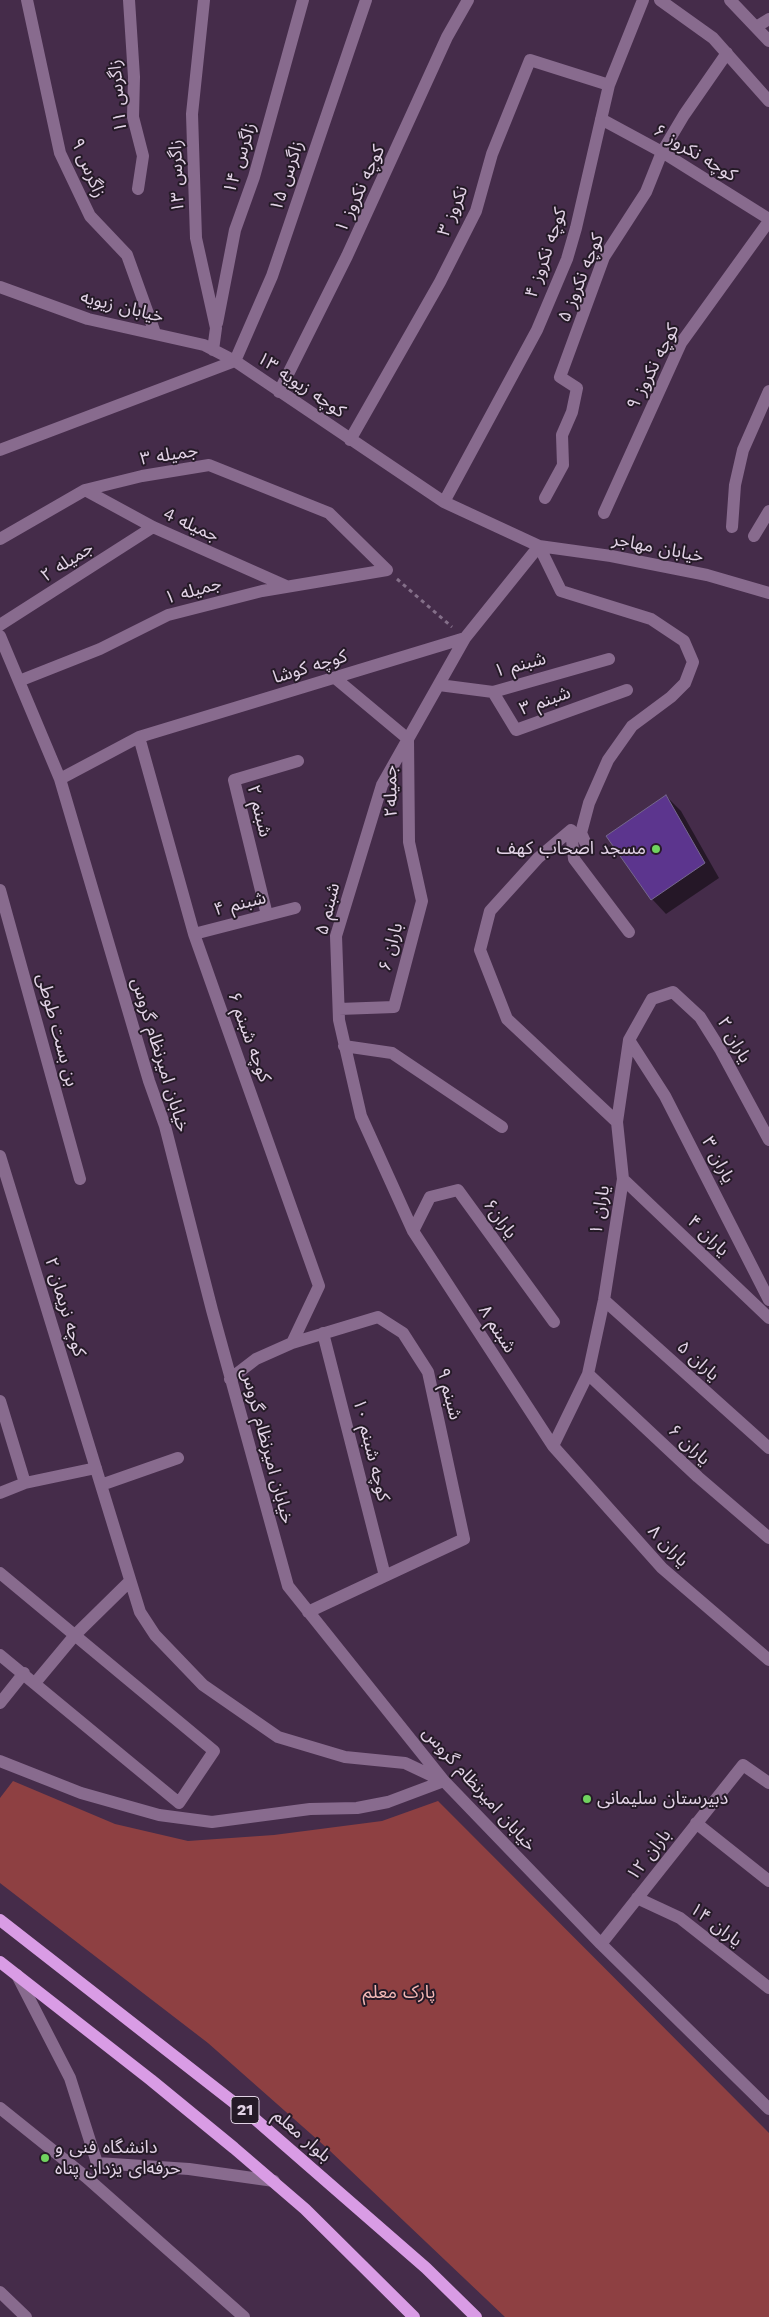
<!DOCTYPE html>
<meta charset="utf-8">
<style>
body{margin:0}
canvas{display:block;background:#452c4a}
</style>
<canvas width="769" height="2317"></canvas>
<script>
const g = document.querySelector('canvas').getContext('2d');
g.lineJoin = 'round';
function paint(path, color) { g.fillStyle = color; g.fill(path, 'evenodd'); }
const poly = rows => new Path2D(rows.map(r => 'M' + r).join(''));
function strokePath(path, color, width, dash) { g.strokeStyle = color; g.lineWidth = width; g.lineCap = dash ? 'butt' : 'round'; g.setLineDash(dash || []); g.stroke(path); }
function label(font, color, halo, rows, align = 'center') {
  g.font = font + ' "Work Sans","Noto Sans Arabic",sans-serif'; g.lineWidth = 4; g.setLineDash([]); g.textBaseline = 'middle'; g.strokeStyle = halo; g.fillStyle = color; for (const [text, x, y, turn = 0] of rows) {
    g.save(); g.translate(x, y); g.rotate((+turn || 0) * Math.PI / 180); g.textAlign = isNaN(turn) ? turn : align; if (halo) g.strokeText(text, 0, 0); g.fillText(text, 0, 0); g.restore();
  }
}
const green = poly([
 [13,1781,115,1824,188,1841,274,1835,382,1821,438,1801,769,2133,769,2317,505,2317,328,2149,208,2043,0,1883,0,1798]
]);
const shadow = poly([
 [666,796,681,811,719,878,666,914,652,899]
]);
const building = poly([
 [666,795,705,863,651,900,606,836,666,795]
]);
const path = poly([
 [397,579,452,627]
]);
const minor = poly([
 [27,0,60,153,90,216,127,255,155,333],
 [129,0,134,77,133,117,143,156,138,189],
 [204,0,192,114,196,238,216,328,213,350],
 [660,0,713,38,769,101],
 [730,0,769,41],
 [756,27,769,19],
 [601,119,662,152,769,219],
 [0,287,88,319,204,345,235,361,272,276,366,0],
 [217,323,235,230,254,177,303,0],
 [279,392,347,256,447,37,468,0],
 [350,440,440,282,476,211,492,154,530,60,609,85],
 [0,450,235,361,444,502,539,546,611,556,707,575,769,593],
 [85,490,153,527,286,586],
 [545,498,563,465,562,435,572,412,577,388,560,377,604,257,646,192,662,152,684,115,727,53],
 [444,502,537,330,567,259,576,228,609,85,643,0],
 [604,513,681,343,769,221],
 [732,527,735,485,743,450,769,391],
 [754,536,769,511],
 [0,539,85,490,142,476,209,465,329,513,387,570],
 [539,546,561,591,651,619,684,641,693,662,685,683,671,697,632,726,608,760,589,803,581,833,585,842],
 [0,625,153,527],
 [0,636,60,779,149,1081,165,1126,212,1310,288,1586,444,1781,601,1944,769,2109],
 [465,638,382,785,336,936,339,1020,361,1116,413,1231,553,1446,662,1568,769,1660],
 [335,678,408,739,409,842,422,901,394,1007,339,1009],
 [19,681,100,649,168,615,262,591,387,570],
 [439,685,493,692,609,659],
 [493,692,516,730,627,690],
 [139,737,194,934,319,1286,292,1343],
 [60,779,139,737,465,638,539,546],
 [0,890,80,1179],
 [267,915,234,780,298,761],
 [194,934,295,908],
 [629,1040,665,1096,769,1300],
 [344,1046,392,1053,502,1127],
 [617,1122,507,1019,480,950,490,911,538,858,571,830,574,859,629,932],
 [0,1156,140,1612,155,1635,203,1685,278,1737,345,1757,405,1763,441,1780],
 [623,1179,769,1318],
 [413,1231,430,1197,458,1190,554,1322],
 [604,1300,769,1448],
 [323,1333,385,1576],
 [588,1374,698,1477,769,1538],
 [230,1379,256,1359,292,1343,378,1317,403,1333,428,1372,464,1539,308,1612],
 [0,1401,25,1483],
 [553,1446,588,1374,604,1300,623,1179,617,1122,629,1040,652,999,673,992,700,1017,720,1049,769,1140],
 [101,1485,178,1458],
 [0,1493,25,1483,96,1468],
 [0,1573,214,1751,179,1803,0,1655],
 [35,1683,75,1635,130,1581],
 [0,1703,24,1673],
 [0,1761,81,1793,159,1815,212,1822,310,1809,357,1808,388,1802,444,1781],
 [696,1823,769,1881],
 [637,1898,680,1918,769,1988],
 [601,1944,743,1765,769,1783],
 [17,1975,70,2078,97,2163,189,2169,274,2181],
 [0,2108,86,2177,244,2317],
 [0,2292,26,2317]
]);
const major = poly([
 [0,1920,255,2119,426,2268,476,2317],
 [0,1962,151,2080,234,2148,305,2209,414,2317]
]);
const markers = [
 [656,849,5,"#70d35f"],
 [587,1799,5,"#70d35f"],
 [45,2158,5,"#70d35f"]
];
const shields = [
 [245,2110,28]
];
const shieldNames = [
 ["21",245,2110]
];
const streetNames = [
 ["زاگرس ۱۱",118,96,-95],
 ["کوچه نکروز ۶",695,153,31],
 ["زاگرس ۱۴",240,158,-73],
 ["زاگرس ۹",88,168,67],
 ["زاگرس ۱۳",177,176,-92],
 ["زاگرس ۱۵",287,176,-72],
 ["کوچه نکروز ۱",360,189,-65],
 ["نکروز ۳",453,211,-68],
 ["کوچه نکروز ۴",546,253,-71],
 ["کوچه نکروز ۵",581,278,-68],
 ["خیابان زیویه",122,307,14],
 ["کوچه نکروز ۹",653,367,-63],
 ["کوچه زیویه ۱۳",301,385,34],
 ["جمیله ۳",169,455,-9],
 ["جمیله 4",191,525,24],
 ["خیابان مهاجر",658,548,11],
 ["جمیله ۲",67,562,-33],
 ["جمیله ۱",193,591,-16],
 ["شبنم ۱",520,665,-15],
 ["کوچه کوشا",310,667,-17],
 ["شبنم ۳",545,701,-20],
 ["جمیله۲",391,791,-91],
 ["شبنم ۲",259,811,76],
 ["شبنم ۴",240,904,-14],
 ["شبنم ۵",328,909,-76],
 ["باران ۶",391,947,-75],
 ["بن بست طوطی",57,1030,75],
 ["کوچه شبنم ۶",249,1037,70],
 ["یاران ۲",734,1040,60],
 ["خیابان امیرنظام گروس",160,1055,73],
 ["یاران ۳",718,1160,62],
 ["یاران ۱",600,1210,-81],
 ["یاران۶",500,1219,54],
 ["یاران ۴",708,1236,44],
 ["کوچه نریمان ۲",65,1307,73],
 ["شبنم ۸",497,1329,57],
 ["یاران ۵",698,1361,42],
 ["شبنم ۹",449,1394,75],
 ["یاران ۶",689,1445,43],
 ["خیابان امیرنظام گروس",267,1446,75],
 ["کوچه شبنم ۱۰",371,1450,76],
 ["یاران ۸",668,1546,46],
 ["خیابان امیرنظام گروس",479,1789,48],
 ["باران ۱۲",649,1855,-52],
 ["یاران ۱۴",716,1925,37],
 ["بلوار معلم",302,2136,41]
];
const poiNames = [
 ["مسجد اصحاب کهف",646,849,"right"],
 ["دبیرستان سلیمانی",597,1799],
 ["دانشگاه فنی و",55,2148],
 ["حرفه‌ای یزدان پناه",55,2169]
];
const parkNames = [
 ["پارک معلم",399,1993]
];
paint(green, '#8e4042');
paint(shadow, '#0007');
paint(building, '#5c358e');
strokePath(building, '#75678d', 1);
strokePath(path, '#846f89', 3, [4, 4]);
strokePath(minor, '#886b8e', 12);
strokePath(major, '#d99ce5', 12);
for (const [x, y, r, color] of markers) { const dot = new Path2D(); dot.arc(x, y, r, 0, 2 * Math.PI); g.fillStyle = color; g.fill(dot); strokePath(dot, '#251a27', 2); }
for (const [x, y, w] of shields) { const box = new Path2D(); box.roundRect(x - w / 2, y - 13.5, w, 27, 4); g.fillStyle = '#251a27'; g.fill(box); strokePath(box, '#e2d3e6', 1); }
label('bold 16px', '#e2d3e6', null, shieldNames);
label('18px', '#e2d3e6', '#251a27', streetNames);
label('18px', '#e2d3e6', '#251a27', poiNames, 'left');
label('18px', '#f4b9b7', '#251a27', parkNames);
</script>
